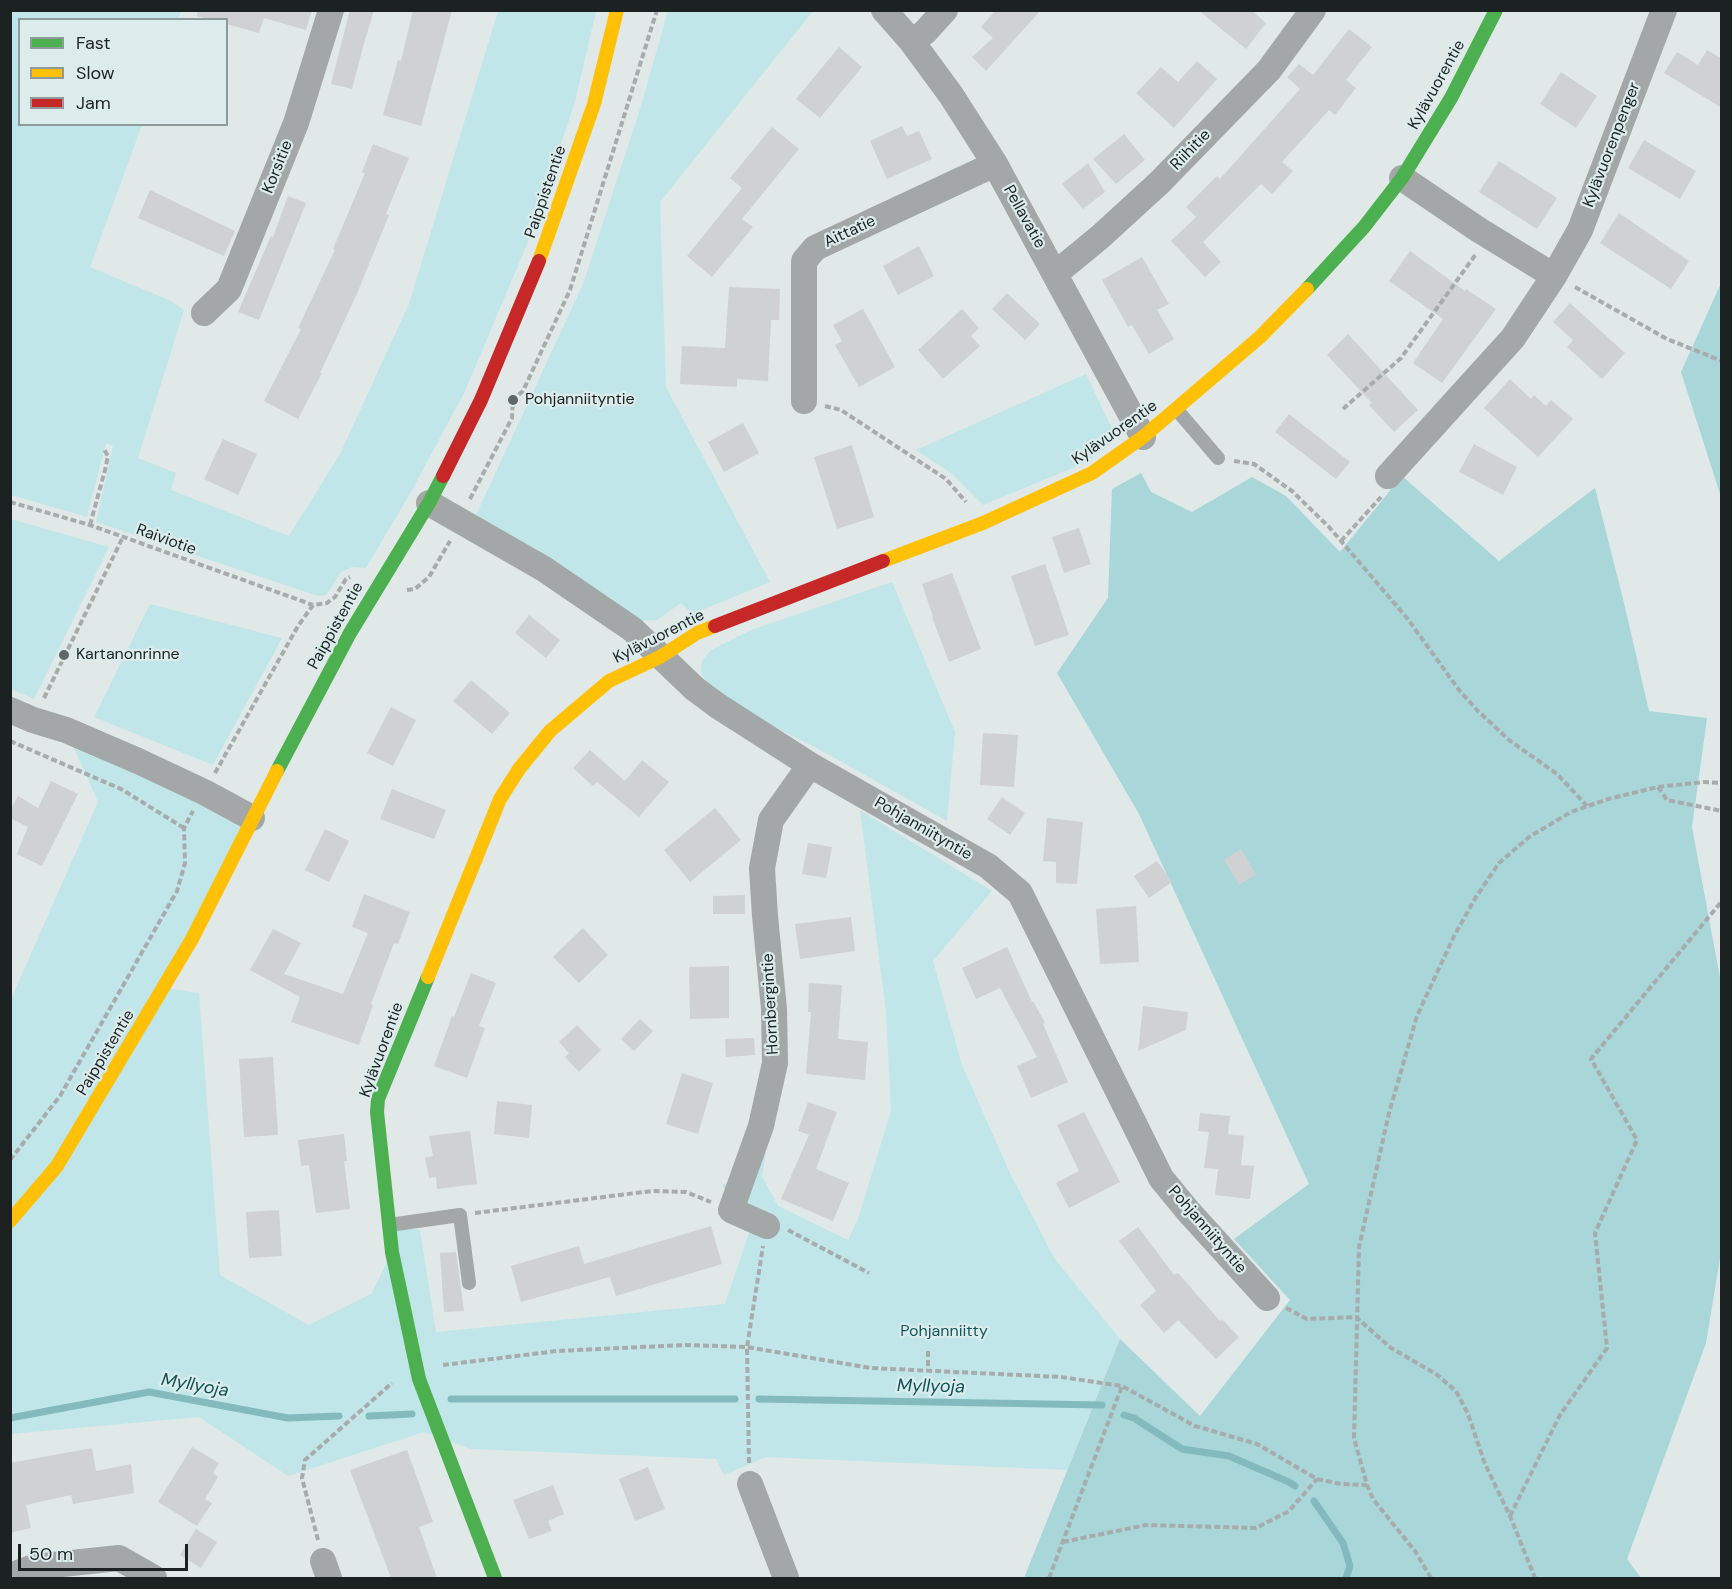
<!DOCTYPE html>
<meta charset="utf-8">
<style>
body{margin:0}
#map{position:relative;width:1732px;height:1589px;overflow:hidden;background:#e0e8e8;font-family:"DM Sans",sans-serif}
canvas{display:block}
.frame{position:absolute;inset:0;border:12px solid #1c2222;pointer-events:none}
.legend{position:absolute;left:18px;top:18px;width:210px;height:108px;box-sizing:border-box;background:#dcebec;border:2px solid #8f9b9b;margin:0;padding:8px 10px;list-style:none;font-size:18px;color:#1c2222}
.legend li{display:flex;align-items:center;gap:12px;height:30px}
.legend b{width:30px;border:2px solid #8f9b9b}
.scale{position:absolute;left:18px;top:1544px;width:170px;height:27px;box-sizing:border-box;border:3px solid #1c2222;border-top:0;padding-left:8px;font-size:18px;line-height:21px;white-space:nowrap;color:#1c2222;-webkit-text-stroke:4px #dcebec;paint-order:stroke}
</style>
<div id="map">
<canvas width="1732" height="1589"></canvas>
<div class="frame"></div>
<ul class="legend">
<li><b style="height:8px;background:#4caf50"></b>Fast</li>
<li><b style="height:8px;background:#ffc107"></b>Slow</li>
<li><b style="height:8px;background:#c62828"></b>Jam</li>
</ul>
<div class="scale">50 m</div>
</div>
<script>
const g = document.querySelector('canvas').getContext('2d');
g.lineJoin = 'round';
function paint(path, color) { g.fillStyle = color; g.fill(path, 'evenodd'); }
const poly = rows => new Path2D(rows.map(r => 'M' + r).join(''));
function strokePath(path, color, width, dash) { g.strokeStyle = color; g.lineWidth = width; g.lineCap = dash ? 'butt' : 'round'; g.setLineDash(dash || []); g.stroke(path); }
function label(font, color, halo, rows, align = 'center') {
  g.font = font + ' "DM Sans",sans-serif'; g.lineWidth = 4.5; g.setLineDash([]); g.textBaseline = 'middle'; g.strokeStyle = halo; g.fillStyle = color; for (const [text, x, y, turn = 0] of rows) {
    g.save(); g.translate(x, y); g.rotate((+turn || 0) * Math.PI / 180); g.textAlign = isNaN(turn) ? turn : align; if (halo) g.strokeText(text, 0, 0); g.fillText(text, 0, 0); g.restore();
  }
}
const green = poly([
 [10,11,181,11,178,19,20,20,20,124,142,125,90,267,171,301,184,310,138,458,176,473,171,490,289,536,340,454,409,304,498,11,596,11,575,102,528,242,465,391,411,492,366,568,352,567,341,572,326,595,318,596,96,522,113,446,106,443,87,517,11,495],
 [668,11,813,11,660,202,666,387,770,582,692,614,681,603,657,620,635,621,613,600,476,515,583,284,641,106],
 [1086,374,1117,439,1087,462,983,505,951,473,916,450],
 [11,519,109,547,34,699,11,689],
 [892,582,955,732,947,821,813,746,722,701,701,674,702,661,711,650,751,630],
 [150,604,282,638,213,765,94,717],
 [66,730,252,818,164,988,199,993,220,1275,309,1325,371,1294,392,1252,389,1225,420,1230,436,1332,725,1304,751,1227,722,1185,732,1180,739,1161,766,1152,762,1176,778,1206,848,1240,858,1219,891,1111,886,1012,860,810,992,891,933,961,962,1065,1009,1171,1054,1258,1120,1339,1067,1470,766,1457,724,1475,716,1459,471,1449,424,1432,288,1476,199,1417,11,1434,11,999,98,802]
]);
const forest = poly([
 [1721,283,1722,283,1721,497,1681,372],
 [1141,473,1151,492,1192,512,1252,477,1286,496,1340,552,1402,476,1499,561,1595,488,1624,603,1649,711,1707,718,1692,827,1721,983,1721,1252,1706,1343,1627,1559,1641,1578,1024,1578,1120,1339,1200,1416,1290,1300,1234,1239,1309,1184,1139,814,1057,673,1108,598,1112,489]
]);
const stream = poly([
 [451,1399,735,1399],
 [759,1399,1102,1405],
 [1124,1415,1134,1418,1182,1449,1229,1456,1289,1482,1295,1486],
 [369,1416,412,1414],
 [10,1418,149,1392,288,1418,339,1416],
 [1314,1501,1343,1543,1350,1566,1346,1578]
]);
const building = poly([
 [198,10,312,10,306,30,264,18,259,33,226,24,226,20,210,20,197,16],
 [350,10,374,10,363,47,352,89,331,84],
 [413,10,452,10,421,126,383,115,398,60,401,61],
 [996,10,1041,10,986,71,972,57,993,38,981,27],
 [1198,10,1251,10,1266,23,1246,49],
 [1349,29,1372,47,1346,80,1356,88,1335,115,1329,110,1282,162,1293,171,1272,194,1261,184,1203,242,1221,262,1205,277,1171,241,1196,217,1186,207,1217,176,1220,179,1300,89,1287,77,1299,64,1313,75],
 [839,47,862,67,820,118,796,99],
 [1707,50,1722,59,1722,108,1664,73,1677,52,1698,65],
 [1197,61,1217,79,1174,128,1136,93,1161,67,1178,82],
 [1561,72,1597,96,1576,128,1540,104],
 [902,126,907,136,919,131,932,159,887,179,870,141],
 [772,127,799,149,742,219,753,227,712,277,687,256,742,188,730,178],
 [1124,134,1145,160,1116,184,1093,159],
 [1644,140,1696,171,1680,199,1628,168],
 [373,144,409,158,386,214,389,215,356,296,320,373,322,373,298,419,264,401,301,329,298,328,335,250,333,249,365,173,362,172],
 [1499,161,1557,198,1537,229,1479,192],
 [1088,163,1105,192,1083,209,1062,184],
 [150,190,235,231,224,256,138,218],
 [288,196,306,203,259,320,238,312,271,236,273,237],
 [1619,213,1689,261,1671,289,1600,243],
 [919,246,934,276,898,295,883,266],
 [1410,251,1465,291,1466,289,1496,309,1442,383,1413,363,1443,319,1389,281],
 [1142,257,1169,304,1157,310,1174,339,1149,354,1132,325,1128,327,1102,280],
 [729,287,780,289,779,320,771,320,768,381,737,379,737,387,680,384,682,346,725,348],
 [1007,293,1040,324,1025,340,992,309],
 [1570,303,1625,353,1602,379,1567,347,1573,340,1553,322],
 [863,309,895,367,859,387,835,345,842,341,833,325],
 [962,309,979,328,971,336,980,346,943,379,918,350],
 [1348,334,1418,410,1394,432,1369,405,1372,403,1327,355],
 [1510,379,1531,399,1534,395,1546,406,1551,400,1573,419,1538,457,1484,408],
 [1289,414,1350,462,1336,479,1275,432],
 [743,423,759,453,724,472,708,442],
 [223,439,257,454,238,495,204,479],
 [1474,444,1517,467,1503,495,1459,472],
 [852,445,874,517,837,529,814,457],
 [1079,528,1091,564,1064,573,1052,537],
 [1045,564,1069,635,1035,646,1011,576],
 [952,573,981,649,949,662,932,617,933,617,922,584],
 [529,615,560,640,546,658,515,633],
 [471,680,510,713,492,734,453,701],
 [391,707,416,720,393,766,367,753],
 [983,733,1018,735,1014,787,980,785],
 [590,750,625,781,642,760,669,782,639,817,597,782,593,786,573,768],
 [51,781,78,794,42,866,17,854,28,827,10,818,10,810,18,796,38,808],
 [392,789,446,810,434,839,380,819],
 [1002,797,1025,813,1010,835,987,819],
 [715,808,741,840,690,882,664,850],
 [1047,818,1083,822,1077,884,1056,883,1056,862,1043,861],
 [325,829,349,841,329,882,305,870],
 [808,843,832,847,826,878,802,874],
 [1241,849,1256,874,1239,885,1224,860],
 [1157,861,1172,882,1149,898,1134,876],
 [364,894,410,912,398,944,394,943,371,1004,373,1005,359,1045,291,1022,300,997,250,970,273,929,301,943,284,974,343,994,368,933,352,927],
 [745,895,745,914,713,914,713,896],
 [1136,906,1139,962,1100,964,1096,909],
 [851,917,855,951,800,959,795,924],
 [583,928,608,955,579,983,553,957],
 [1007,947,1032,1002,1033,1001,1045,1023,1043,1024,1068,1082,1031,1098,1017,1066,1037,1057,1000,988,976,999,962,968],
 [729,966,729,1018,690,1019,689,967],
 [471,973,496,983,479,1026,485,1028,467,1078,434,1066,452,1016,454,1017],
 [809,983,842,985,838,1039,868,1042,865,1080,806,1074,811,1012,808,1012],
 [1143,1006,1188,1012,1186,1030,1138,1051],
 [640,1019,653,1031,634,1051,621,1039],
 [577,1025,601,1050,579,1072,565,1057,569,1053,559,1042],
 [754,1038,755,1055,726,1057,725,1039],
 [273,1057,278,1135,244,1137,239,1059],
 [682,1073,713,1083,698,1134,666,1124],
 [497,1101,532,1105,529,1138,494,1134],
 [808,1102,837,1112,816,1169,849,1183,833,1221,781,1199,809,1135,798,1131],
 [1084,1112,1120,1182,1069,1208,1056,1183,1079,1171,1057,1125],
 [1200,1113,1230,1116,1228,1134,1244,1136,1241,1165,1254,1166,1250,1199,1215,1195,1218,1169,1204,1168,1209,1132,1198,1131],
 [470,1131,477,1184,437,1189,436,1177,429,1178,425,1158,433,1156,429,1136],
 [344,1134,347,1161,344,1161,350,1209,316,1213,309,1165,301,1166,298,1140],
 [279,1210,282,1256,249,1258,246,1212],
 [711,1226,722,1264,616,1296,610,1277,521,1302,511,1266,579,1246,584,1264],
 [1138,1227,1174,1275,1178,1273,1220,1321,1222,1319,1239,1337,1216,1359,1178,1320,1164,1333,1140,1305,1156,1291,1119,1241],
 [456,1252,464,1311,444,1312,440,1253],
 [192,1447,219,1463,213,1473,218,1477,205,1499,212,1503,197,1526,158,1502],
 [92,1448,96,1471,131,1464,134,1493,73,1504,71,1495,26,1505,31,1528,10,1533,10,1463],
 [407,1450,433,1522,419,1527,437,1578,391,1578,350,1470],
 [648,1467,665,1509,635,1521,619,1479],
 [553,1485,564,1514,548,1521,552,1531,529,1539,513,1500],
 [196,1529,217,1542,201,1568,180,1555]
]);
const path = poly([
 [1575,287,1667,339,1722,361],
 [825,406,841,410,946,479,966,502],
 [1343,409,1401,358,1476,254],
 [1234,461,1254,464,1292,491,1329,527,1407,618,1459,690,1477,710,1509,740,1557,774,1587,806],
 [470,499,512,418,513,400,523,391,570,290,657,10],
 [10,502,90,525,313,605],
 [90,525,105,470,108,456,104,449],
 [1341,541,1381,497],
 [407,590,415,589,429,577,450,541],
 [44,698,123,537],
 [10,741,121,789,184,828],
 [215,773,298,626,313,605,327,603,335,597,346,579,350,577],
 [1658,787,1667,800,1722,811],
 [10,1160,60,1096,177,891,185,863,184,828,193,811],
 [475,1213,652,1191,686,1192,711,1202],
 [788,1230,869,1273],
 [1286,1308,1307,1319,1356,1317,1391,1348,1436,1374,1456,1391,1468,1414,1485,1464,1510,1516,1535,1578],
 [928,1351,928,1371],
 [443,1365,557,1351,685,1345,747,1347,871,1368,1061,1377,1122,1386,1195,1426,1257,1444,1317,1479,1341,1484,1367,1485],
 [749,1463,747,1347,763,1246],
 [1510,1516,1560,1415,1607,1348,1595,1233,1637,1140,1591,1059,1722,901],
 [318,1540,302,1478,305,1460,392,1383],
 [1063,1542,1146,1525,1256,1528,1289,1511,1317,1479],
 [1049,1578,1122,1386],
 [1431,1578,1415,1551,1373,1499,1367,1485,1354,1438,1359,1247,1389,1113,1417,1016,1454,936,1476,897,1499,863,1529,837,1571,812,1608,799,1658,787,1704,782,1722,783]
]);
const lane = poly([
 [1177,410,1218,458],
 [389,1225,460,1215,469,1283]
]);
const street = poly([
 [884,10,912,42,951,95,995,164,1143,437],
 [912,42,925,32,945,10],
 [1402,178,1479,230,1554,276],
 [1055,274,1100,237,1159,183,1269,70,1313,10],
 [204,313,229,289,296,123,331,10],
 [804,401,804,261,815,248,995,164],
 [1388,476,1513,338,1554,276,1580,230,1664,10],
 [429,503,544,569,632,629,695,689,718,706,810,765,988,866,1020,893,1161,1178,1188,1211,1267,1298],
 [10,710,33,720,66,730,138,761,204,792,252,818],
 [767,1226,731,1210,761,1126,775,1063,774,1009,765,916,762,868,771,820,810,765],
 [750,1484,786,1578],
 [323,1561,329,1578],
 [10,1576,34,1567,119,1558,154,1578]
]);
const fast = poly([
 [1307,289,1364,227,1402,178,1451,98,1496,10],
 [277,771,350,633,429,503,443,476],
 [428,977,378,1099,377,1112,392,1252,419,1379,495,1578]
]);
const slow = poly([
 [539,261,594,104,617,10],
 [883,561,983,523,1092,473,1143,437,1260,337,1307,289],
 [428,977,500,799,519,769,550,731,609,681,660,657,697,633,715,626],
 [10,1221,57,1166,192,939,277,771]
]);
const jam = poly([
 [443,476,481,400,539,261],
 [715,626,883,561]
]);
const markers = [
 [513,400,6,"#616767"],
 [64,655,6,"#616767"]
];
const streetNames = [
 ["Kylävuorentie",1437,85,-61],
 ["Kylävuorenpenger",1612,145,-69],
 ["Riihitie",1191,150,-46],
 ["Korsitie",278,167,-68],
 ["Paippistentie",546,192,-71],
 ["Pellavatie",1024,217,61],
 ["Aittatie",850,232,-25],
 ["Kylävuorentie",1115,433,-35],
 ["Raiviotie",166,540,20],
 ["Paippistentie",336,626,-61],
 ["Kylävuorentie",659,637,-27],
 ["Pohjanniityntie",923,829,30],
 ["Hornbergintie",771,1004,-93],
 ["Kylävuorentie",382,1050,-70],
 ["Paippistentie",106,1053,-59],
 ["Pohjanniityntie",1207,1230,49]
];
const poiNames = [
 ["Pohjanniityntie",525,400],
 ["Kartanonrinne",76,655]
];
const parkNames = [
 ["Pohjanniitty",944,1332]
];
const waterNames = [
 ["Myllyoja",195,1386,10],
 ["Myllyoja",931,1387,1]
];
paint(green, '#c1e6e9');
paint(forest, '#a8d6d9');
strokePath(stream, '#83babe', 7);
paint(building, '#d0d1d3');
strokePath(path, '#a7abab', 4, [6, 3]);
strokePath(lane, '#a4a7a7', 14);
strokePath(street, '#a4a7a7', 26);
strokePath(fast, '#4caf50', 14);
strokePath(slow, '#ffc107', 14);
strokePath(jam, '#c62828', 14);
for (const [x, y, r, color] of markers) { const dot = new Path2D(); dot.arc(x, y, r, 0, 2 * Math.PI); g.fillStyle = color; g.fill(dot); strokePath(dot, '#dcebec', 2); }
label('16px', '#1c2222', '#dcebec', streetNames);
label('16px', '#1c2222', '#dcebec', poiNames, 'left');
label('16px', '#13565a', '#dcebec', parkNames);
label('italic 18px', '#0d5256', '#dcebec', waterNames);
</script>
